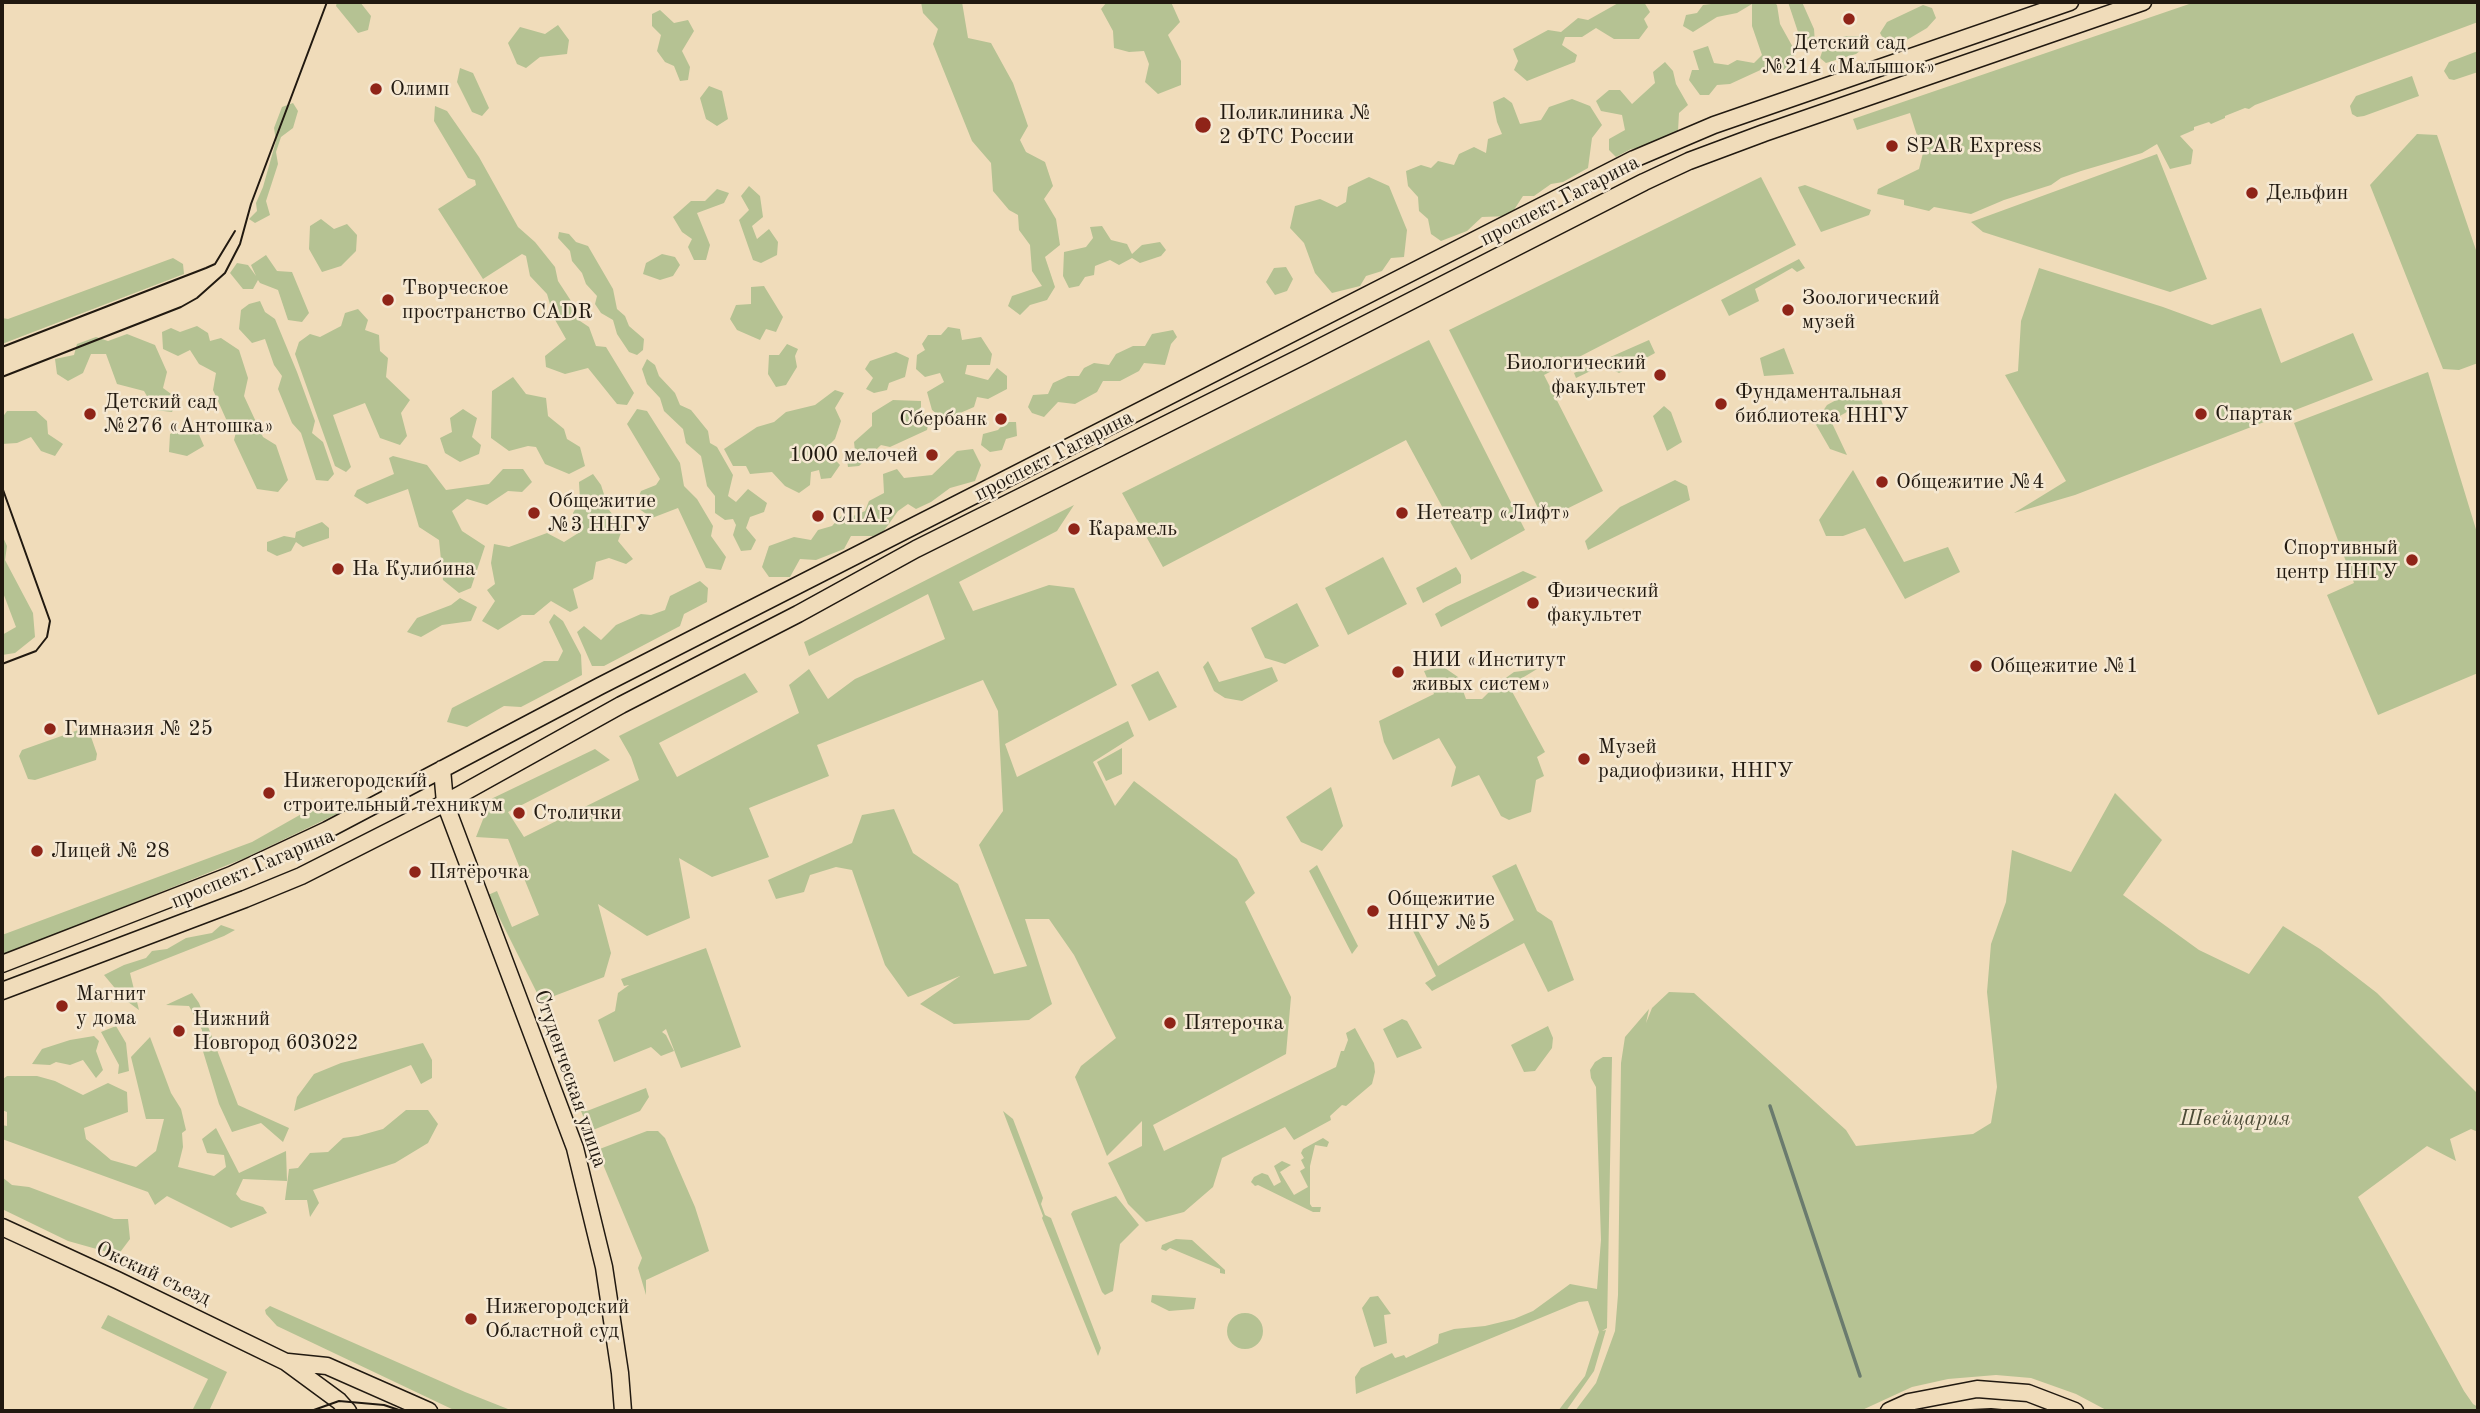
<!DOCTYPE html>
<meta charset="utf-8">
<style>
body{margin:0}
#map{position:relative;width:2480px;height:1413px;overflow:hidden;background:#f0dcba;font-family:"Old Standard TT",serif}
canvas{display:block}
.frame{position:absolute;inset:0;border:4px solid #211910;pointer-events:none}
</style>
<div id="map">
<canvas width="2480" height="1413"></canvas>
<div class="frame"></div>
</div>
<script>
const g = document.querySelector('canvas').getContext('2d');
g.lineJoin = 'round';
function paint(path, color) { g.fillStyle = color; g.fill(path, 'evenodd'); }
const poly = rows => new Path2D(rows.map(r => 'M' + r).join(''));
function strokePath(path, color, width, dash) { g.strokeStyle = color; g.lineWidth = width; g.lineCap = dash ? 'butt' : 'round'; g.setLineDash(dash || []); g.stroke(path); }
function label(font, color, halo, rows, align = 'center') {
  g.font = font + ' "Old Standard TT",serif'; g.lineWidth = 5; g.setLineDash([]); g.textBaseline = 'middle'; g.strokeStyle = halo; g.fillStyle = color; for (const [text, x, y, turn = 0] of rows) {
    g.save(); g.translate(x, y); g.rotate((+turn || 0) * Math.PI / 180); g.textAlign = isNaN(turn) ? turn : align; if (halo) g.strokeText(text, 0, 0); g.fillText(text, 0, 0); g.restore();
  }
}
const green = poly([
 [337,2,360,2,371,16,368,30,358,33,336,6],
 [921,2,962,2,968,38,991,43,1013,83,1028,126,1020,140,1026,152,1045,162,1053,186,1044,199,1056,219,1060,245,1045,257,1055,287,1047,300,1030,305,1020,315,1008,306,1012,296,1042,286,1032,271,1030,245,1019,230,1018,215,1009,210,993,191,991,163,972,141,933,44,938,29,923,13],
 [1107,2,1171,2,1180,22,1168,35,1181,61,1181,85,1158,94,1145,82,1149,64,1144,51,1129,52,1114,48,1113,31,1101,9],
 [1620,2,1644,2,1650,12,1644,19,1648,27,1639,39,1614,39,1596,28,1582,37,1565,37,1562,45,1577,55,1575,62,1527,81,1514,70,1518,61,1513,49,1548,30,1561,32,1578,18,1588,20],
 [1727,2,1774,2,1777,5,1780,24,1795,51,1791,66,1776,73,1767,67,1730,84,1717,85,1709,95,1700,95,1689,80,1692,70,1699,70,1693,51,1708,46,1714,63,1728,65,1737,60,1754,63,1762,55,1752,26,1752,4,1737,13,1717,17,1693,32,1683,26,1686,15,1697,13,1703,5],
 [1788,2,1802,2,1814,29,1815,43,1809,45,1798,32],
 [2195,2,2478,2,2478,22,2255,105,2249,109,2245,108,2225,116,2225,118,2211,124,2209,122,2194,127,2194,130,2180,136,2193,150,2191,164,2170,169,2157,144,2142,153,2081,171,2061,178,2051,185,2004,200,1971,214,1934,207,1929,211,1904,205,1904,200,1877,194,1878,189,1919,169,1923,153,1915,129,1910,113,1857,130,1853,119],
 [1923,5,1932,8,1936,18,1927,28,1900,44,1885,42,1880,33,1887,22],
 [660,10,674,23,688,20,694,31,682,51,690,67,688,80,680,81,674,66,665,62,657,51,661,35,652,26,652,14],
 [558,25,569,40,567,54,540,57,526,68,517,64,508,43,520,27,545,34],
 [1845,36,1865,36,1869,44,1856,54,1826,63,1820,58,1824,46],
 [2478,51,2478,72,2454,80,2449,79,2444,71,2449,62],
 [1665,62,1673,71,1676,84,1688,105,1679,113,1678,131,1646,147,1631,149,1616,157,1609,150,1609,139,1625,130,1622,115,1601,111,1596,101,1609,90,1620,90,1632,104,1655,83,1653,72],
 [460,68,473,73,489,108,482,116,472,112,457,82],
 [2412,76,2419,96,2364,116,2357,117,2352,114,2350,106,2356,96],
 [709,86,722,91,728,119,717,126,706,119,700,98],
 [1504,97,1512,103,1520,124,1541,120,1549,107,1572,99,1590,106,1602,125,1592,138,1588,168,1563,182,1551,184,1534,196,1523,196,1510,216,1482,217,1467,231,1441,241,1431,234,1428,219,1419,211,1418,197,1408,186,1406,171,1421,165,1431,168,1438,161,1454,165,1459,154,1474,147,1486,153,1488,139,1502,134,1497,122,1493,102],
 [293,103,298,111,293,128,281,137,276,152,278,164,266,201,270,215,255,223,249,219,257,211,256,203,263,187,276,141,274,128,282,107],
 [435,106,447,111,479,157,518,227,535,242,555,267,558,281,573,304,577,319,589,327,596,346,606,347,634,393,627,405,617,404,588,368,565,374,546,367,545,356,566,339,554,318,547,294,530,276,526,256,522,254,483,279,438,209,476,185,475,180,468,178,434,121],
 [2417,134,2437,135,2478,256,2478,363,2459,370,2443,369,2370,185],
 [2157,154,2207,279,2170,292,1983,232,1971,222],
 [1369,177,1389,186,1407,230,1404,257,1391,258,1382,271,1366,276,1360,286,1332,293,1315,273,1304,243,1290,228,1295,206,1320,199,1337,207,1346,202,1348,187],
 [1761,177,1796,245,1544,375,1603,491,1544,520,1449,330],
 [1805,185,1871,210,1869,215,1821,232,1800,192,1798,187],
 [749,186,760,196,763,217,752,226,757,239,769,229,778,242,777,255,761,263,753,260,739,220,749,210,741,196],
 [717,189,729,193,724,203,697,213,710,245,706,260,694,260,688,247,692,239,682,232,673,217,691,201,705,201],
 [321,219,334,229,347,224,357,235,356,251,341,266,322,272,309,249,310,226],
 [1102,226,1111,240,1127,244,1132,254,1142,245,1160,242,1166,250,1161,256,1140,263,1132,258,1119,265,1110,260,1095,266,1094,275,1085,277,1079,286,1069,288,1063,276,1064,252,1086,247,1093,238,1090,227],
 [559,232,569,234,576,242,588,246,613,289,617,309,625,316,629,326,644,339,643,350,637,355,629,352,617,334,613,320,601,313,595,304,597,296,586,284,582,273,572,261,570,251,558,238],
 [662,254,675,257,680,265,673,276,660,280,643,274,646,263],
 [266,255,277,271,292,272,309,313,302,322,288,320,278,290,260,283,258,280,253,289,243,289,230,273,237,263,248,265,256,276,251,265],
 [173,258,183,264,184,274,2,344,2,318,8,319],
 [1799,259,1805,268,1797,272,1792,268,1755,289,1759,301,1729,316,1721,300],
 [1286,267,1293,279,1287,291,1275,295,1266,282,1274,268],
 [2039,268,2163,307,2212,325,2261,308,2281,363,2353,333,2373,380,2075,495,2014,513,2066,481,2005,375,2018,371,2021,321],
 [764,286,783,317,776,332,766,329,760,340,737,330,730,319,736,305,751,304,751,287],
 [260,301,265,312,275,319,297,372,315,421,312,433,323,442,334,474,328,481,316,480,301,433,292,423,278,389,282,376,274,365,265,339,252,343,239,329,241,310,249,304],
 [358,309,368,320,365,330,379,335,380,351,388,358,386,377,410,400,401,413,407,436,400,445,380,438,365,403,333,415,351,467,346,472,335,466,295,354,299,342,310,334,320,337,341,326,345,313],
 [197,326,208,333,210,341,221,338,239,350,248,378,244,396,263,437,276,445,288,480,278,492,257,489,234,440,237,428,226,419,213,390,216,373,199,364,190,350,178,356,163,349,162,332,171,328,180,332],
 [948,327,960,329,962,340,981,337,992,354,990,365,967,365,965,374,988,380,997,368,1007,376,1007,389,988,399,977,397,974,407,944,420,932,410,927,392,944,382,940,373,925,377,916,369,917,355,925,350,922,344,928,335,941,335],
 [1173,330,1177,337,1171,344,1165,365,1144,363,1139,371,1120,381,1103,381,1097,392,1075,404,1058,402,1044,417,1032,413,1028,407,1033,395,1048,394,1053,383,1068,376,1079,376,1084,368,1094,363,1109,365,1116,354,1133,346,1145,346,1152,334],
 [127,334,155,345,167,372,163,388,178,399,172,412,155,410,144,391,117,384,106,354,91,354,83,373,68,381,57,374,55,359,74,355,77,344,96,337,108,341],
 [1429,340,1525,530,1471,560,1406,440,1163,567,1122,493],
 [1649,340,1655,353,1619,373,1603,365,1576,378,1574,373],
 [787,344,798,349,795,356,797,367,786,385,776,387,768,374,769,355,779,355],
 [1784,348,1794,374,1764,376,1760,358],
 [896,352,909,358,905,377,889,383,887,390,874,393,866,389,873,378,865,369,870,361],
 [647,359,655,365,659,376,675,393,680,405,691,410,708,431,710,443,717,447,733,475,728,496,736,502,748,489,767,503,764,512,750,517,746,528,756,540,751,550,741,551,733,535,736,525,733,519,725,520,715,513,715,496,707,486,701,456,686,443,683,429,664,411,660,398,647,384,642,369],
 [2428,372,2478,536,2478,673,2378,715,2327,595,2354,583,2294,423],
 [513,377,526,394,546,398,548,416,564,429,567,439,580,447,585,466,569,474,545,464,536,447,528,446,509,451,491,438,492,391],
 [1876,388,1884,407,1859,405,1831,421,1847,455,1830,449,1815,423,1827,405,1851,392],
 [835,390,844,393,835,408,841,421,835,439,825,449,840,465,831,478,821,479,819,470,811,472,810,485,799,493,785,486,772,472,750,474,746,466,733,466,724,449,757,427,774,422,786,412,815,405],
 [893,400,921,401,921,411,929,420,927,430,890,447,881,445,859,466,848,467,847,460,855,451,854,442,872,426,872,413],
 [1664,406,1671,412,1682,442,1667,451,1653,416],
 [463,409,477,418,472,437,481,445,479,454,460,462,445,453,440,438,452,432,450,418],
 [637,409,647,411,680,463,684,486,697,499,713,526,711,536,726,557,721,570,706,568,678,508,652,518,635,506,641,491,656,485,660,479,627,424],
 [7,411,36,411,47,421,48,434,63,444,55,456,41,451,31,437,17,443,2,444,2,418],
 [1005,422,1016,422,1017,436,1006,439,1002,450,990,452,981,445,983,434,998,430],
 [187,426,197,430,204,446,187,456,169,452,170,434],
 [973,449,981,465,975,481,950,488,931,502,916,509,908,504,898,511,883,532,873,536,851,536,844,549,816,560,800,559,790,577,769,577,762,567,769,546,794,537,811,540,818,530,832,526,843,514,853,516,865,511,869,501,884,493,883,474,897,469,904,478,932,475,957,451],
 [393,456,427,465,446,490,489,484,503,469,523,469,532,482,522,492,508,491,487,505,467,499,452,511,462,531,485,546,471,588,459,593,443,580,439,540,419,527,408,489,367,504,354,496,357,490,394,474,389,458],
 [1853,470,1904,562,1948,547,1960,572,1905,599,1865,528,1843,536,1826,536,1819,520],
 [593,474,601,485,609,510,623,527,618,541,633,559,626,564,609,558,596,562,593,579,573,589,578,608,570,612,551,601,534,615,522,615,498,630,482,621,495,601,487,590,495,584,491,563,494,544,509,547,547,533,564,542,580,532,573,513,580,501,579,482],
 [1675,480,1687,486,1690,500,1588,550,1585,541,1620,507],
 [1074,505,1057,531,959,582,973,611,1049,585,1074,588,1117,685,1005,744,1017,777,1128,721,1134,736,1093,762,1115,806,1134,781,1237,859,1255,893,1245,902,1291,997,1286,1054,1153,1125,1164,1151,1336,1067,1341,1051,1344,1051,1348,1040,1346,1033,1355,1028,1374,1063,1375,1072,1372,1084,1346,1106,1342,1105,1330,1116,1331,1120,1294,1140,1285,1127,1222,1158,1213,1187,1184,1212,1146,1222,1128,1204,1108,1163,1142,1146,1142,1121,1107,1156,1075,1077,1081,1066,1116,1038,1074,955,1049,919,1025,919,1052,1004,1029,1020,954,1024,920,1004,960,976,908,997,885,965,852,870,836,867,810,875,804,892,776,899,768,880,852,843,862,815,894,809,913,853,958,884,994,974,1027,966,979,845,1003,811,998,711,983,680,817,745,829,776,749,808,769,857,712,877,679,858,690,918,647,936,598,904,611,953,604,977,541,1001,488,895,497,891,512,927,539,915,508,839,476,837,491,799,595,749,610,760,508,812,524,837,639,780,631,757,619,736,745,673,758,692,659,743,677,777,799,713,789,685,809,669,828,699,855,679,945,639,928,594,809,656,804,642],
 [322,522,329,528,329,538,303,547,296,542,291,551,277,556,267,551,267,542,284,536,295,538,296,532],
 [2,535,7,546,5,560,33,613,35,637,15,653,2,655,2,635,16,627,2,590],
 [1383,557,1407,604,1348,635,1325,588],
 [1456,567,1461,575,1461,583,1423,603,1416,588],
 [1523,571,1537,577,1441,627,1435,614,1446,607],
 [700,581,708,588,707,602,684,614,680,626,604,666,592,666,577,632,584,626,601,640,616,625,641,614,651,615,665,610,670,596],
 [460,598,477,607,471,621,442,625,421,637,407,632,417,618,451,605],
 [1297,603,1319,646,1285,664,1265,658,1251,628],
 [554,614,563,621,581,655,582,675,521,707,504,706,467,727,447,722,452,708,544,661,558,661,563,651,549,622],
 [1208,661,1219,682,1272,667,1278,681,1242,701,1225,698,1214,691,1203,667],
 [1442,666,1458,677,1466,699,1482,699,1496,685,1514,672,1537,669,1509,686,1545,752,1537,757,1544,776,1536,780,1531,812,1509,820,1501,816,1479,775,1451,787,1456,767,1439,738,1393,760,1384,742,1379,721,1434,694,1424,671],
 [1158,671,1177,707,1149,721,1131,685],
 [84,728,89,731,97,754,96,760,35,780,28,779,19,756,22,750],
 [1122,748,1122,774,1106,781,1097,762],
 [1331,787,1343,826,1322,851,1301,842,1286,817],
 [2115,793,2162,840,2123,895,2199,950,2249,974,2283,926,2320,949,2377,993,2478,1094,2478,1132,2471,1129,2450,1139,2456,1161,2427,1146,2358,1197,2464,1391,2473,1404,2478,1407,2478,1411,2108,1411,2076,1394,2031,1378,1996,1375,1948,1379,1912,1387,1860,1411,1575,1411,1596,1383,1615,1331,1618,1295,1621,1063,1625,1037,1649,1009,1646,1023,1652,1008,1669,992,1694,993,1846,1130,1856,1146,1973,1134,1991,1123,1997,1087,1987,992,1991,944,2006,902,2012,850,2071,872],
 [328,799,339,813,245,858,2,956,2,935,252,842],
 [1516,864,1537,911,1552,921,1574,980,1548,992,1524,943,1432,991,1425,983,1436,976,1413,931,1416,927,1438,966,1514,920,1492,876],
 [1317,865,1358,946,1352,954,1309,871],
 [221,925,235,930,224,936,130,973,139,1010,124,999,104,975,124,965,146,958,152,951,167,949,186,938,212,933],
 [706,948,741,1047,681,1068,666,1029,662,1032,666,1035,674,1051,661,1056,651,1047,614,1062,598,1020,615,1011,618,993,629,985,624,986,621,979],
 [192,993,199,1003,238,1105,289,1128,283,1142,261,1123,232,1132,219,1104,202,1048,202,1030,189,1006,166,1005],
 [1402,1019,1407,1021,1422,1048,1397,1058,1383,1029],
 [116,1026,126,1043,129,1071,118,1074,119,1065,101,1032],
 [1548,1026,1553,1038,1552,1048,1535,1071,1524,1072,1511,1045],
 [94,1036,99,1041,96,1051,103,1070,96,1078,83,1060,70,1065,56,1062,50,1065,32,1064,42,1049,70,1040],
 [150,1037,171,1093,181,1109,186,1130,182,1133,183,1147,178,1167,214,1176,226,1167,224,1155,207,1153,202,1139,216,1128,239,1173,286,1151,287,1181,243,1179,236,1194,241,1200,263,1207,267,1213,231,1228,167,1196,155,1205,148,1192,2,1139,2,1125,7,1126,7,1112,2,1110,2,1080,7,1076,37,1076,55,1081,83,1095,108,1083,127,1092,128,1112,84,1128,86,1139,111,1160,136,1167,156,1151,164,1119,146,1119,131,1057],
 [423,1043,432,1060,432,1078,421,1084,411,1065,294,1111,297,1097,314,1074,341,1063],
 [1603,1057,1612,1057,1607,1328,1602,1331,1606,1330,1594,1371,1566,1411,1558,1411,1585,1376,1599,1332,1588,1301,1579,1302,1356,1394,1355,1377,1361,1368,1392,1353,1395,1358,1404,1355,1406,1358,1438,1343,1439,1334,1454,1329,1485,1326,1514,1319,1533,1311,1570,1284,1597,1289,1601,1240,1596,1087,1591,1078,1590,1070,1595,1062],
 [646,1088,649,1097,640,1111,593,1130,588,1128,581,1111,587,1111],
 [406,1110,428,1110,438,1124,428,1143,395,1163,313,1190,319,1203,310,1217,307,1200,285,1200,289,1169,298,1168,310,1153,328,1152,343,1138,358,1136,383,1129],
 [1003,1111,1013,1119,1043,1198,1041,1204,1045,1215,1051,1218,1101,1348,1098,1356,1042,1218,1043,1216],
 [647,1131,658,1131,665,1138,695,1207,709,1251,646,1280,646,1295,638,1268,642,1258,597,1150],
 [1323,1138,1329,1142,1327,1147,1315,1145,1310,1166,1310,1204,1312,1207,1321,1207,1320,1212,1313,1212,1258,1185,1255,1186,1251,1182,1254,1177,1262,1173,1268,1175,1274,1186,1281,1182,1274,1166,1282,1161,1291,1165,1280,1172,1294,1195,1308,1187,1300,1171,1305,1168,1301,1160,1304,1158,1301,1153,1303,1149],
 [2,1177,12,1185,29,1187,114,1219,128,1219,130,1239,118,1255,68,1241,2,1209],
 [1116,1196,1139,1225,1120,1244,1113,1291,1105,1295,1102,1292,1071,1214,1073,1211],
 [1176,1239,1192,1240,1225,1270,1225,1274,1220,1273,1220,1269,1170,1248,1166,1251,1161,1249,1162,1245],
 [1152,1295,1196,1298,1194,1309,1169,1311,1151,1302],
 [1378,1296,1391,1314,1384,1315,1387,1343,1374,1347,1362,1308,1370,1297],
 [270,1306,465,1392,513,1411,456,1411,277,1326,266,1314,265,1310],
 '1227 1331a18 18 0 1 1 36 0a18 18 0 1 1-36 0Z',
 [108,1315,227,1372,209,1411,192,1411,208,1379,101,1328]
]);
const stream = poly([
 [1770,1106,1860,1376]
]);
const major = poly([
 [442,769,445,803,575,1148,604,1267,620,1373,623,1411],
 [2,964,231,875,327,830,600,686,1634,159,1714,125,2070,2],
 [2,991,245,899,301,876,445,803,621,705,798,614,916,549,1303,356,1644,182,1689,161,1764,133,2143,2],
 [2,1227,117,1280,286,1362,339,1401,348,1411],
 [288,1362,327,1366,429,1411],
 [1889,1411,1909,1402,1977,1389,2028,1393,2075,1411]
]);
const tram = poly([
 [2,347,206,268,215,264,235,231],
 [2,377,181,307,197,298,225,273,240,244,251,204,327,2],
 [2,487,50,621,47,637,36,651,2,664],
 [311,1411,339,1401,384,1405,402,1411],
 [1951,1411,1991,1409,2013,1411]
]);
const markers = [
 [1849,19,7,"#8f2418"],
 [376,89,7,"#8f2418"],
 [1203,125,9,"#8f2418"],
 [1892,146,7,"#8f2418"],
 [2252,193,7,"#8f2418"],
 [388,300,7,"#8f2418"],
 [1788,310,7,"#8f2418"],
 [1660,375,7,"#8f2418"],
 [1721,404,7,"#8f2418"],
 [90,414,7,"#8f2418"],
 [2201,414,7,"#8f2418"],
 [1001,419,7,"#8f2418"],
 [932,455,7,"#8f2418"],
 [1882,482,7,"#8f2418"],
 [534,513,7,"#8f2418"],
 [1402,513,7,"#8f2418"],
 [818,516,7,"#8f2418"],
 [1074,529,7,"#8f2418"],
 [2412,560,7,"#8f2418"],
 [338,569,7,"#8f2418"],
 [1533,603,7,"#8f2418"],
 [1976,666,7,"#8f2418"],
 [1398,672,7,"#8f2418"],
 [50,729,7,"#8f2418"],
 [1584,759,7,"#8f2418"],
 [269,793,7,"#8f2418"],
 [519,813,7,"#8f2418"],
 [37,851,7,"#8f2418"],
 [415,872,7,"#8f2418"],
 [1373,911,7,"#8f2418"],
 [62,1006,7,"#8f2418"],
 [1170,1023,7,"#8f2418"],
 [179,1031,7,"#8f2418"],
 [471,1319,7,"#8f2418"]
];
const poiNames = [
 ["Детский сад",1849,43,"center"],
 ["№214 «Малышок»",1849,67,"center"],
 ["Олимп",390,89],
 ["Поликлиника №",1219,113],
 ["2 ФТС России",1219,137],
 ["SPAR Express",1906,146],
 ["Дельфин",2266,193],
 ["Творческое",402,288],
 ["пространство CADR",402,312],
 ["Зоологический",1802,298],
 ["музей",1802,322],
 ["Биологический",1646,363,"right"],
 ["факультет",1646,387,"right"],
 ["Фундаментальная",1735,392],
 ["библиотека ННГУ",1735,416],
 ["Детский сад",104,402],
 ["№276 «Антошка»",104,426],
 ["Спартак",2215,414],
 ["Сбербанк",987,419,"right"],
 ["1000 мелочей",918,455,"right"],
 ["Общежитие №4",1896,482],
 ["Общежитие",548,501],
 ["№3 ННГУ",548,525],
 ["Нетеатр «Лифт»",1416,513],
 ["СПАР",832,516],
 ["Карамель",1088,529],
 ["Спортивный",2398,548,"right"],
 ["центр ННГУ",2398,572,"right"],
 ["На Кулибина",352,569],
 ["Физический",1547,591],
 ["факультет",1547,615],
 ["НИИ «Институт",1412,660],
 ["живых систем»",1412,684],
 ["Общежитие №1",1990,666],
 ["Гимназия № 25",64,729],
 ["Музей",1598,747],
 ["радиофизики, ННГУ",1598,771],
 ["Нижегородский",283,781],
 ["строительный техникум",283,805],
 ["Столички",533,813],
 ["Лицей № 28",51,851],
 ["Пятёрочка",429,872],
 ["Общежитие",1387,899],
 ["ННГУ №5",1387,923],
 ["Магнит",76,994],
 ["у дома",76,1018],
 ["Нижний",193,1019],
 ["Новгород 603022",193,1043],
 ["Пятерочка",1184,1023],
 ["Нижегородский",485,1307],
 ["Областной суд",485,1331]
];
const streetNames = [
 ["проспект Гагарина",1560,201,-27],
 ["проспект Гагарина",1054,456,-27],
 ["проспект Гагарина",253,869,-23],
 ["Студенческая улица",570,1079,71],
 ["Окский съезд",153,1274,25]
];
const parkNames = [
 ["Швейцария",2235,1119]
];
paint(green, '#b5c293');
strokePath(stream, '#6a7b6e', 3.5);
strokePath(major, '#211910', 19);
strokePath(major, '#f0dcba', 16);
strokePath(tram, '#211910', 2);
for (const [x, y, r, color] of markers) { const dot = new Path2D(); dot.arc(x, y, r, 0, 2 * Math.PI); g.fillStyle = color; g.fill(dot); strokePath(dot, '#f5e8d2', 2.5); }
label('21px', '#211910', '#f5e8d2', poiNames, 'left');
label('21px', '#211910', '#f5e8d2', streetNames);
label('italic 21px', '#4d4c37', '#f5e8d2', parkNames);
</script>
